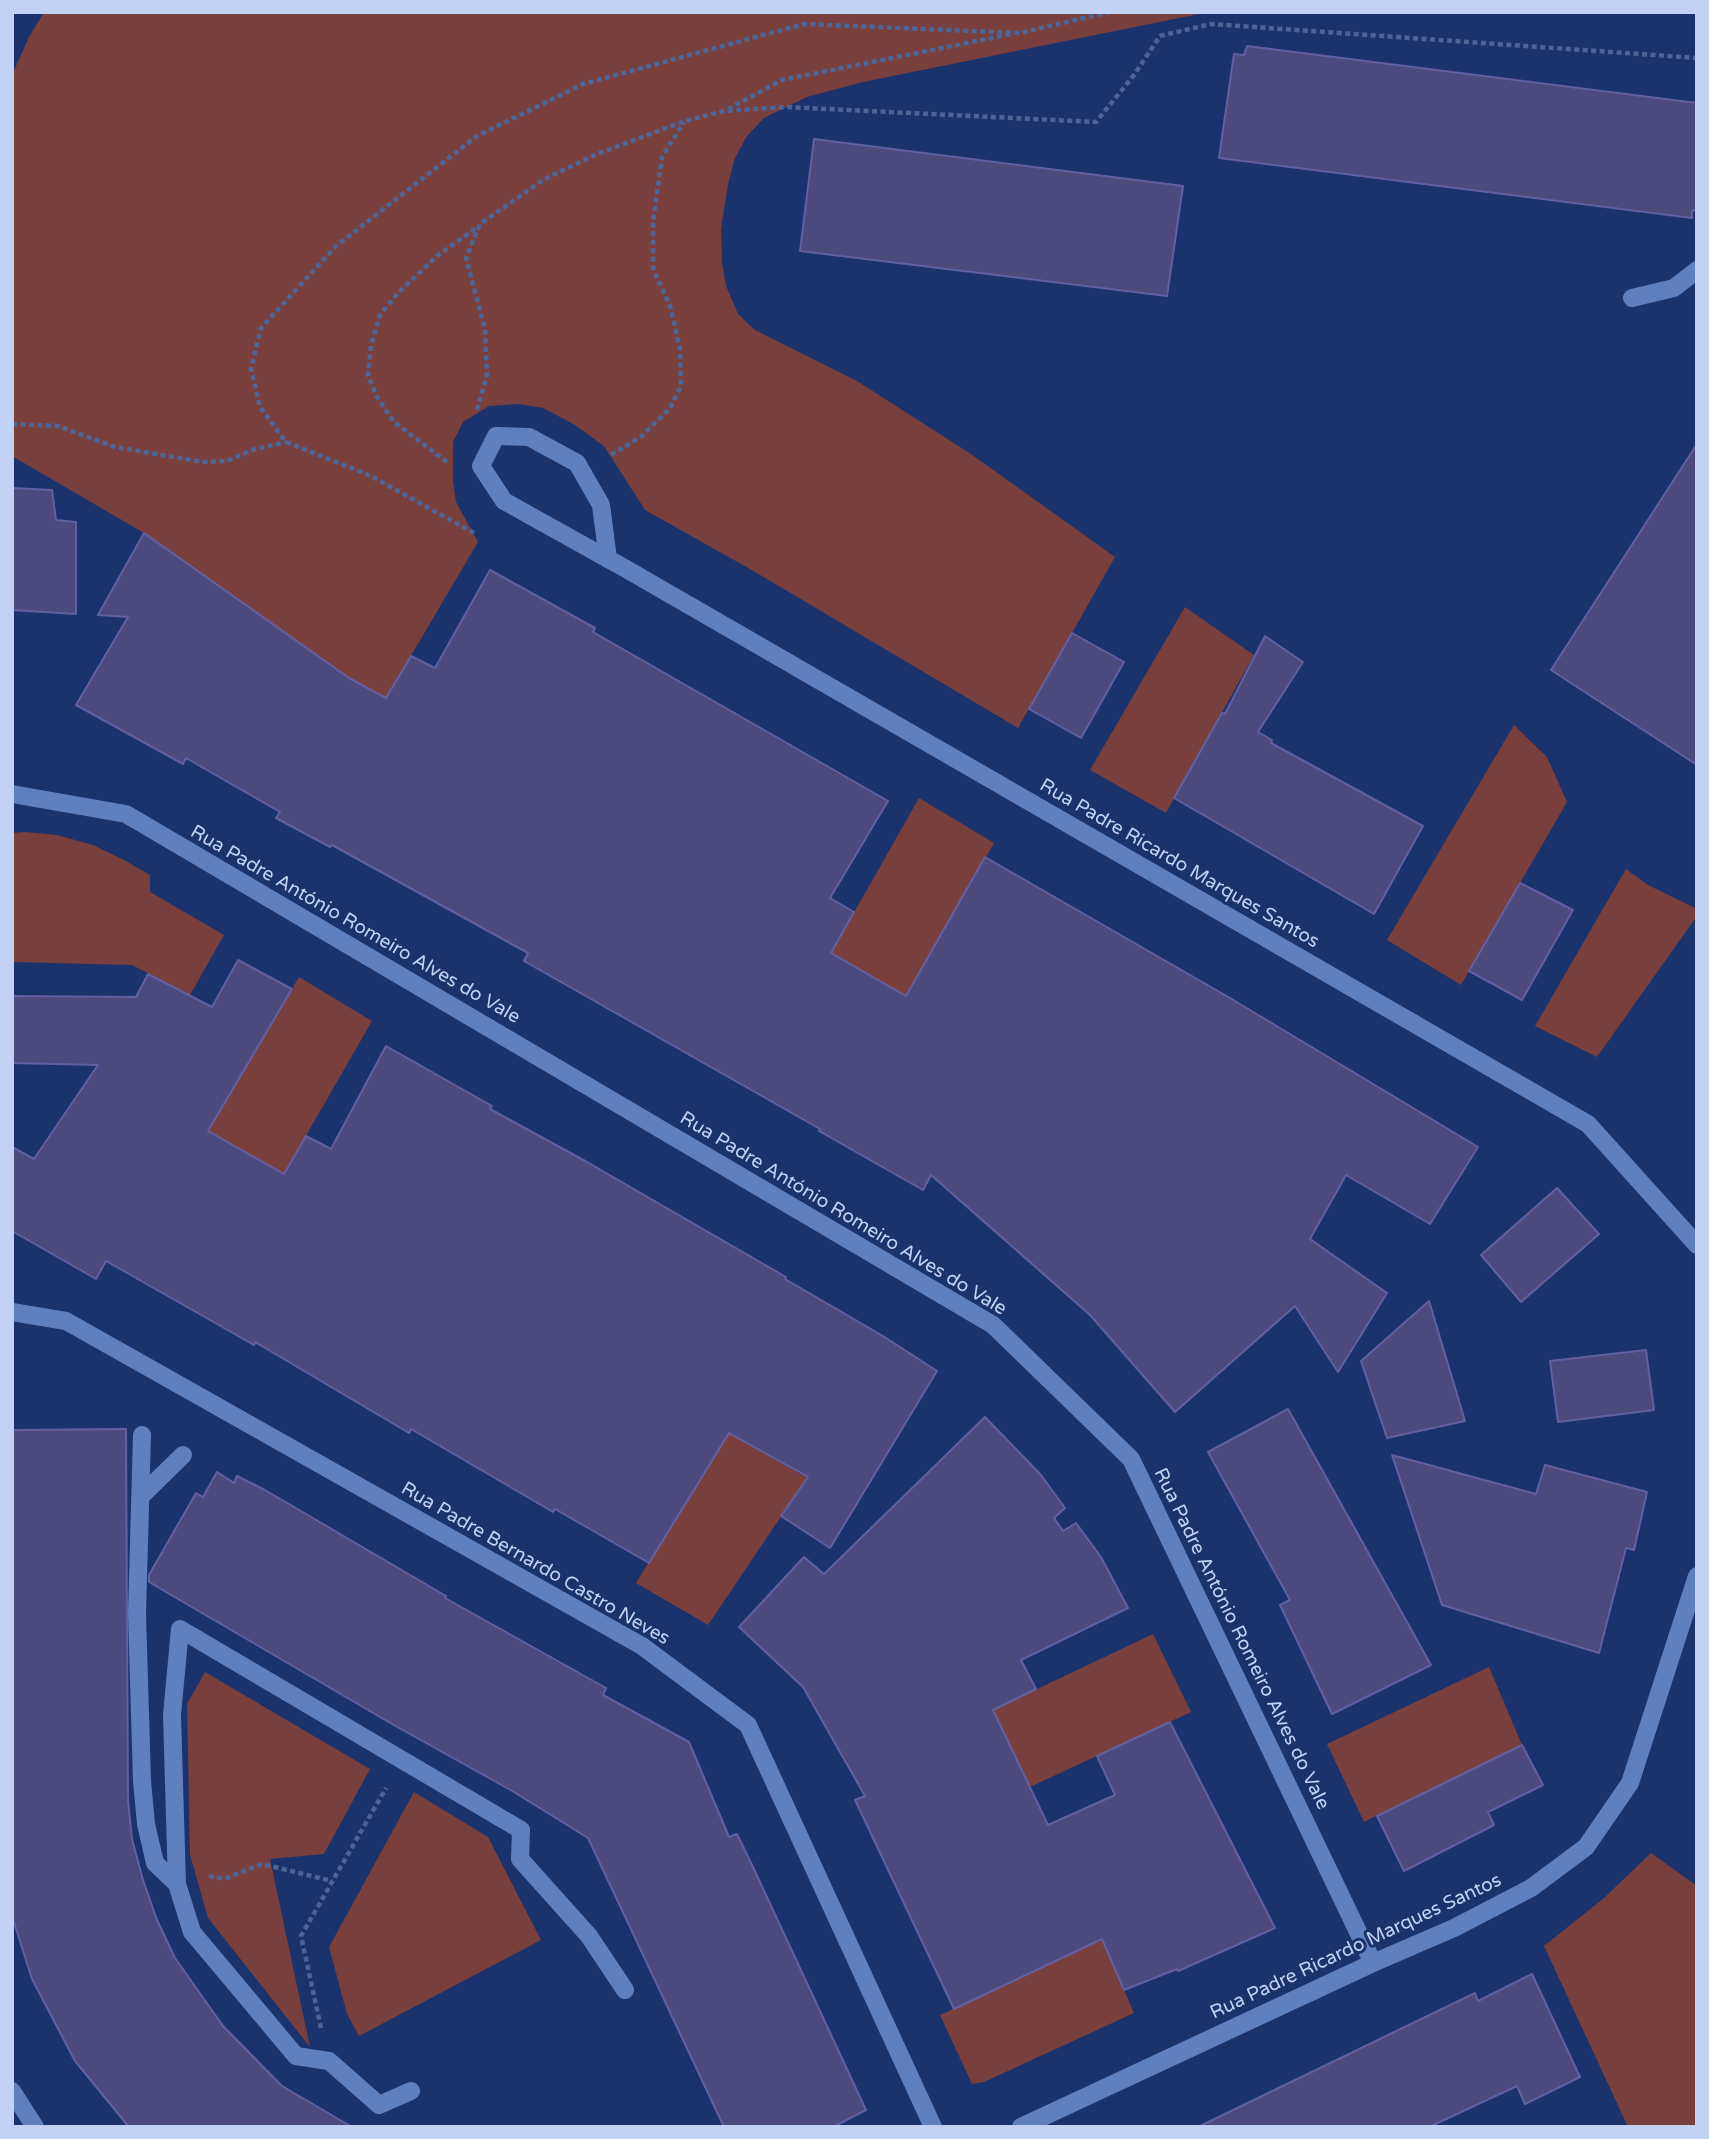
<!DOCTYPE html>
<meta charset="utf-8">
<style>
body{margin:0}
#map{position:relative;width:1709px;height:2139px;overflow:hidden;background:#1a336d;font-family:"Varela Round",sans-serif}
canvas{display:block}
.frame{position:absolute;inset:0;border:14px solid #c1d2f5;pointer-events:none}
</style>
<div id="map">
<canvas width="1709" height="2139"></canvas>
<div class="frame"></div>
</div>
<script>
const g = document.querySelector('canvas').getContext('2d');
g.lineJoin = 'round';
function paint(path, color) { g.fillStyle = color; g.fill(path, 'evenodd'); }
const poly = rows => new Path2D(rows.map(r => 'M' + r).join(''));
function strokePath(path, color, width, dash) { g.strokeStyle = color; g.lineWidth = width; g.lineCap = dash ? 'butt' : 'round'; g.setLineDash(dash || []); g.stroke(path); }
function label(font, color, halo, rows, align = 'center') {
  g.font = font + ' "Varela Round",sans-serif'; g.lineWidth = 6; g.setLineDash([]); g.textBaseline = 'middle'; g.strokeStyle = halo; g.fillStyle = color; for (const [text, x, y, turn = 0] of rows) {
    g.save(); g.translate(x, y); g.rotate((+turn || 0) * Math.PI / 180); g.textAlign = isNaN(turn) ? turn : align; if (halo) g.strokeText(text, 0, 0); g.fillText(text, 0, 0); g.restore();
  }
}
const green = poly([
 [44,12,1209,12,863,82,807,97,764,118,747,136,735,158,728,184,721,229,722,262,726,286,738,314,755,330,857,381,971,454,1115,557,1018,728,750,569,645,510,604,446,575,425,543,408,519,404,489,406,463,422,453,442,453,481,456,502,478,542,386,698,354,681,284,634,144,533,12,456,12,75,29,37],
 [1185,607,1254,655,1166,813,1090,770],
 [1514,725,1547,757,1567,802,1461,985,1387,940],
 [919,798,994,843,906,997,831,953],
 [25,832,57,835,93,845,124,860,150,875,150,892,224,935,190,995,132,965,12,962,12,833],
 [1626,869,1648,885,1697,909,1697,916,1597,1057,1535,1026],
 [299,977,372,1021,284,1174,208,1131],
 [728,1432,807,1478,708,1625,636,1583],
 [1153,1634,1191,1712,1030,1787,993,1710],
 [1489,1667,1522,1745,1364,1822,1327,1744],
 [205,1672,370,1769,324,1854,270,1859,310,2047,208,1918,190,1855,187,1704],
 [414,1792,488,1837,541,1940,359,2036,347,2014,329,1947],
 [1651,1853,1697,1886,1697,2127,1628,2127,1544,1946,1604,1898],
 [1102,1939,1134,2013,984,2082,972,2084,940,2015]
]);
const building = poly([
 [1247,46,1697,103,1697,211,1692,210,1692,218,1219,158,1234,54,1244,55,1247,46],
 [814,139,1183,186,1167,296,800,251,814,139],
 [1697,444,1697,765,1551,670,1697,444],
 [12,488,52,490,56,520,76,522,76,614,12,610,12,488],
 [144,533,349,678,386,698,411,656,435,668,490,570,595,628,593,632,888,801,830,898,854,912,831,953,906,996,985,857,1230,998,1478,1147,1430,1224,1346,1175,1310,1239,1387,1293,1338,1372,1295,1306,1175,1412,1090,1315,931,1175,923,1190,819,1131,820,1129,524,961,528,953,332,845,330,847,276,818,280,812,186,758,183,764,76,705,128,617,98,615,144,533],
 [1072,633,1124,662,1081,738,1029,709,1072,633],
 [1265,636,1303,662,1258,732,1272,740,1271,743,1423,826,1374,914,1174,798,1222,713,1225,714,1265,636],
 [1520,883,1573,910,1522,1000,1469,971,1520,883],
 [238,960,292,989,208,1131,284,1174,306,1136,331,1149,386,1046,492,1106,490,1109,587,1162,786,1277,785,1279,883,1336,937,1371,830,1548,781,1516,808,1477,729,1433,649,1563,555,1509,553,1512,411,1429,409,1433,255,1342,254,1345,106,1261,96,1279,12,1231,12,1147,34,1159,98,1065,12,1063,12,996,136,997,148,974,212,1007,238,960],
 [1557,1188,1599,1234,1521,1302,1481,1255,1557,1188],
 [1429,1301,1465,1421,1387,1438,1361,1361,1429,1301],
 [1646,1350,1654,1410,1558,1422,1550,1361,1646,1350],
 [1288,1409,1431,1665,1332,1714,1280,1605,1290,1600,1208,1452,1288,1409],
 [985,1417,1041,1475,1065,1508,1054,1518,1063,1531,1076,1523,1101,1557,1128,1608,1021,1660,1036,1689,993,1710,1048,1825,1115,1795,1097,1756,1170,1722,1275,1928,1178,1971,1177,1969,1124,1990,1102,1939,954,2009,855,1800,865,1796,803,1687,739,1627,804,1557,824,1574,985,1417],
 [126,1429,128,1800,132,1839,143,1880,157,1920,175,1958,223,2026,282,2086,352,2127,129,2127,75,2061,32,1979,12,1916,12,1430,126,1429],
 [1392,1455,1536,1494,1545,1465,1647,1492,1634,1550,1626,1548,1599,1653,1442,1605,1392,1455],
 [217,1472,234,1483,237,1476,265,1490,446,1596,445,1598,606,1688,603,1695,689,1742,729,1837,737,1834,753,1867,866,2110,833,2127,724,2127,588,1838,514,1792,392,1724,149,1582,149,1575,196,1493,203,1497,217,1472],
 [1522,1745,1543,1785,1488,1812,1494,1825,1404,1871,1377,1816,1522,1745],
 [1532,1974,1580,2077,1525,2104,1517,2086,1429,2127,1198,2127,1475,1993,1478,2001,1532,1974]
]);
const path = poly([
 [728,109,782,80,1012,34],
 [477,410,487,375,485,329,466,258,480,224,543,180,597,154,685,121,724,111,786,107,1096,122,1134,75,1160,36,1211,24,1697,58],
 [12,424,58,426,115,447,203,462,227,461,252,450,286,442],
 [611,455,642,436,670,408,681,386,680,349,671,309,653,268,653,221,662,157,684,122],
 [447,462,394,422,377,397,368,375,371,345,380,315,397,294,437,256,480,225],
 [474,533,371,476,286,442,260,407,251,368,261,328,336,246,477,136,583,84,804,24,1020,33,1110,12],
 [209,1876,224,1879,262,1864,332,1881],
 [321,2028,301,1936,386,1788]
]);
const minor = poly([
 [1632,298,1674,288,1697,270],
 [608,559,601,505,577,463,529,437,496,436,481,466,504,501,608,559,621,566,1588,1124,1697,1245],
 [12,794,126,814,993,1325,1131,1459,1373,1963],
 [12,1312,66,1321,642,1646,748,1725,933,2127],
 [142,1435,137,1614,142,1781,146,1824,155,1863,177,1884,192,1932,296,2056,329,2061,379,2105,411,2091],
 [140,1497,183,1455],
 [177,1884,172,1715,180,1629,521,1830,520,1859,589,1936,625,1990],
 [12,2091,35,2127],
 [1021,2127,1373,1963,1454,1928,1531,1888,1586,1847,1630,1783,1697,1576]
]);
const streetNames = [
 ["Rua Padre Ricardo Marques Santos",1179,864,30],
 ["Rua Padre António Romeiro Alves do Vale",355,925,30],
 ["Rua Padre António Romeiro Alves do Vale",843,1214,31],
 ["Rua Padre Bernardo Castro Neves",535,1564,30],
 ["Rua Padre António Romeiro Alves do Vale",1241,1639,64],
 ["Rua Padre Ricardo Marques Santos",1356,1947,-25]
];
paint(green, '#783f3c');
paint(building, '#4c4a7c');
strokePath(building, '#625fa2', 2);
strokePath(path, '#4d6497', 4.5, [5, 3.5]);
strokePath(minor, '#607fbf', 18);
label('19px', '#c1d2f5', '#1a336d', streetNames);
</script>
